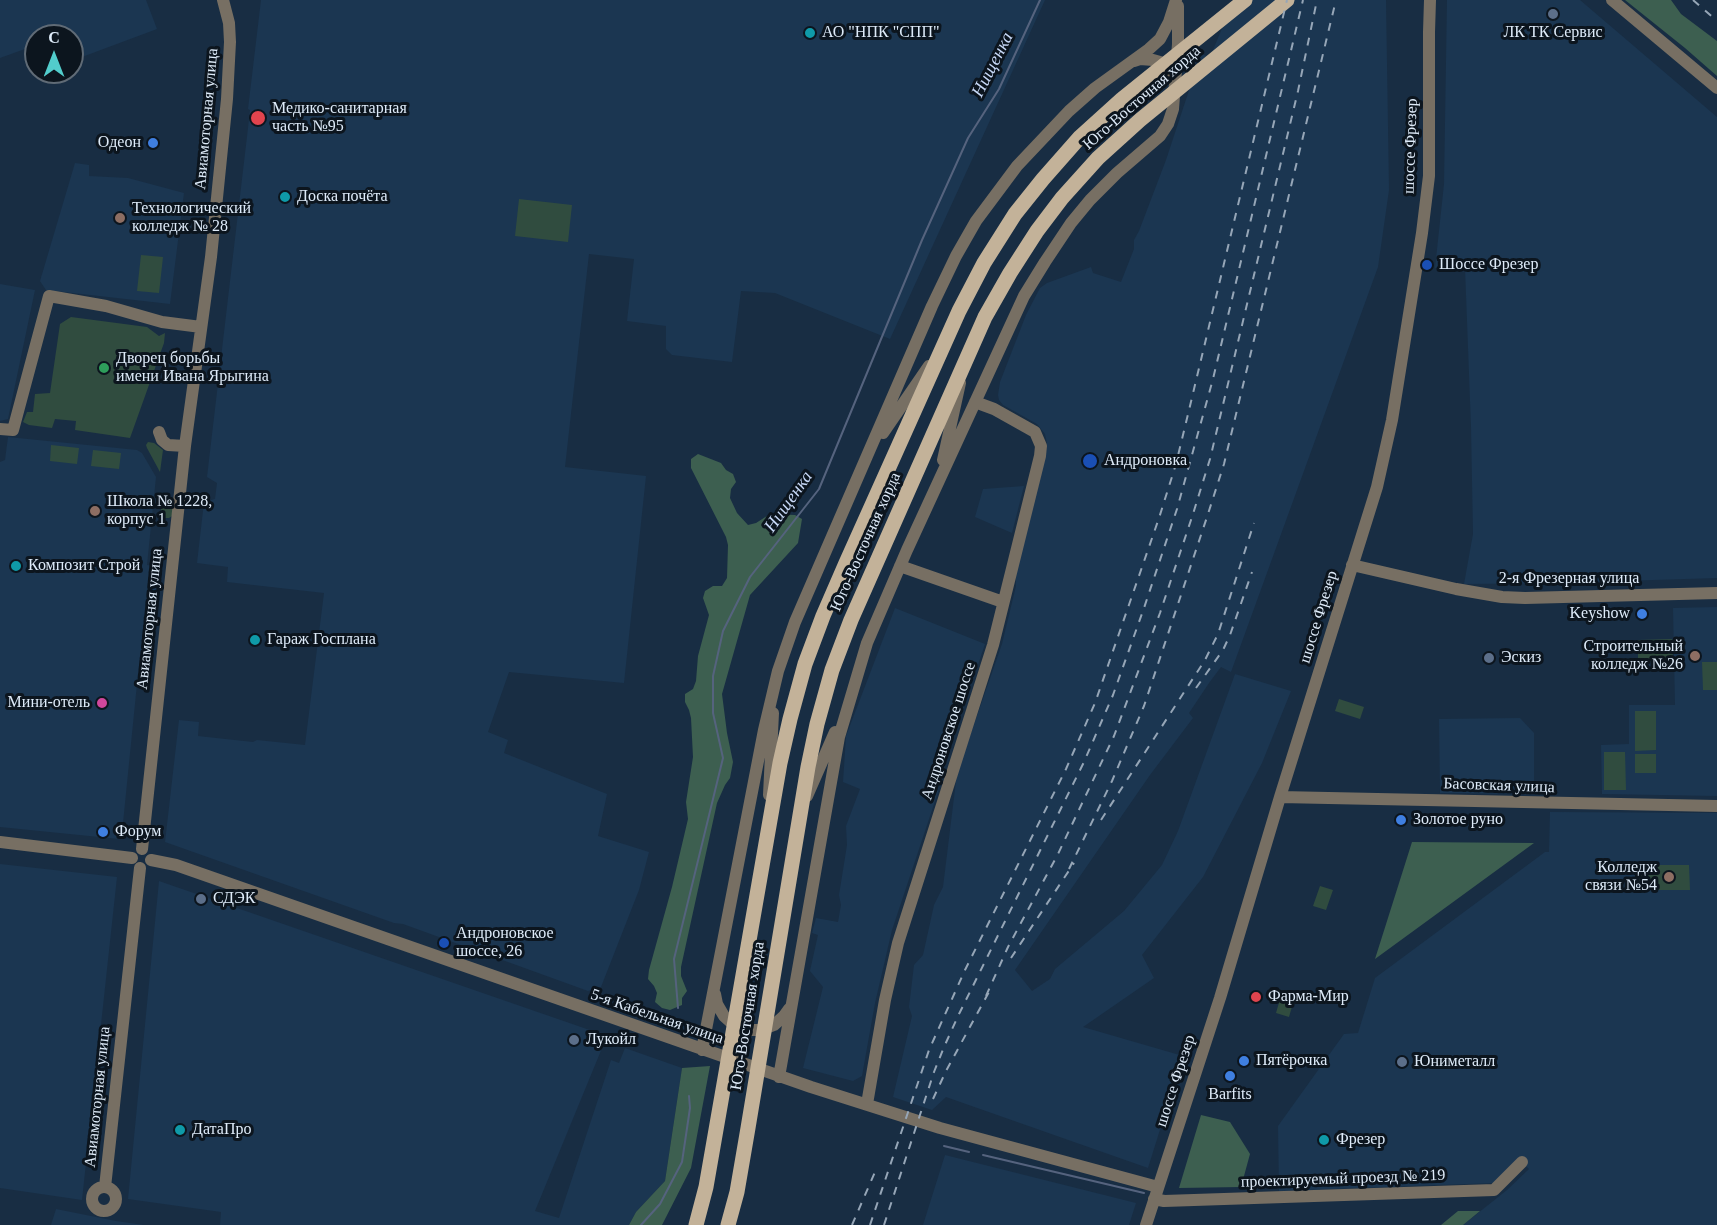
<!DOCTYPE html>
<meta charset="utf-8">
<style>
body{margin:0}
#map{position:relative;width:1717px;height:1225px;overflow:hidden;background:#182d43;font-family:"Times New Roman",serif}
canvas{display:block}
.north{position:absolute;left:24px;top:24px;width:60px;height:60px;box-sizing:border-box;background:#0c151e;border:2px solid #606b76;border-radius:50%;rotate:0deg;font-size:16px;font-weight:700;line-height:24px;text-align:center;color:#deebf9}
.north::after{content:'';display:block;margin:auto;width:21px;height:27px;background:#52cdcc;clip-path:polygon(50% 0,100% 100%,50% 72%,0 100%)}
</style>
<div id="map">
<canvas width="1717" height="1225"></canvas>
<div class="north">С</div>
</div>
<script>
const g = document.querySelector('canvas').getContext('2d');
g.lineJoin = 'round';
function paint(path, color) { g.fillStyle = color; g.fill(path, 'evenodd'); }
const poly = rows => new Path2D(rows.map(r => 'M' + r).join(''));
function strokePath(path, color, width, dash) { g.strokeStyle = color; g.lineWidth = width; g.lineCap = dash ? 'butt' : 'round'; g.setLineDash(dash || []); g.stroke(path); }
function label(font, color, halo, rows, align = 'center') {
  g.font = font + ' "Times New Roman",serif'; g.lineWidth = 6; g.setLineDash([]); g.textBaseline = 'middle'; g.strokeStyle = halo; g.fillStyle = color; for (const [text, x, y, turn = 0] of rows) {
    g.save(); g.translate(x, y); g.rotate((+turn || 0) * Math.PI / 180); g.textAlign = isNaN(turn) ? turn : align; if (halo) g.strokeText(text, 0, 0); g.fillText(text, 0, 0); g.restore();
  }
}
const built = poly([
 [0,0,146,0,157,29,82,57,72,32,61,36,36,36,36,45,0,58],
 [261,0,1045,0,890,339,775,293,741,291,732,362,672,355,666,349,666,326,627,321,634,259,589,254,565,467,646,476,624,683,509,672,488,732,508,740,504,753,607,794,598,836,649,852,639,890,601,987,588,991,403,924,394,923,165,842,179,720,199,722,198,736,253,742,257,740,305,745,324,593,227,582,228,567,197,563,204,502,215,499,217,483,207,477,248,128,250,110,248,109],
 [1234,0,1386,0,1389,190,1378,267,1231,672,1221,667,1209,683,1189,713,1193,718,1150,775,1015,970,1032,991,1050,979,1055,969,1124,911,1162,865,1178,831,1235,674,1291,691,1262,763,1203,877,1142,955,1154,978,1083,1027,1183,1056,1148,1168,946,1097,932,1110,893,1097,912,1016,909,1007,914,965,923,955,934,905,943,887,957,773,1002,644,1016,586,1016,573,1046,454,1047,443,1045,434,1037,424,1003,405,999,400,998,395,1000,382,1026,315,1040,288,1047,283,1091,267,1093,273,1121,282,1134,249,1134,240,1139,231,1166,160,1201,54,1210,57],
 [1447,0,1580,0,1717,117,1717,578,1558,583,1464,584,1473,534,1471,427,1465,268,1435,268,1444,184],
 [75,163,89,165,89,176,128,178,184,193,170,304,46,290,40,281],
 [0,284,35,290,8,419,0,421],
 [8,437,137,450,142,453,156,477,147,565,163,567,138,674,122,833,119,839,0,827,0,462,5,460],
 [1024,486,1012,533,975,517,983,489],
 [1717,607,1717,796,1602,794,1601,745,1629,744,1629,705,1675,705,1673,608],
 [895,608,985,644,939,781,938,792,892,930,875,1003,862,1076,853,1081,803,1068,823,987,810,971,818,935,812,933,816,918,838,922,841,905,839,895,847,845,846,826,860,789,843,782,846,736],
 [1520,718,1534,733,1534,794,1440,793,1439,719],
 [1550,812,1717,813,1717,1225,1463,1225,1507,1190,1529,1169,1519,1159,1495,1183,1279,1191,1278,1126,1344,1034,1358,1033,1375,978,1545,852,1549,852],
 [0,864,117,877,82,1200,0,1188],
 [159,881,607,1036,535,1211,559,1218,611,1060,619,1063,625,1048,682,1068,665,1181,636,1212,629,1225,220,1225,221,1212,128,1199],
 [945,1155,1136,1203,1129,1225,923,1225],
 [56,1209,116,1221,144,1225,51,1225]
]);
const green = poly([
 [519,199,572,205,568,242,515,236],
 [141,255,163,257,159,293,137,291],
 [71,317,147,327,159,336,165,333,164,343,130,438,75,430,76,421,55,419,52,428,29,425,23,422,27,412,33,412,35,394,50,393,60,324],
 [148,442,154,443,163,450,160,472,147,448,146,445],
 [51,445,79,448,77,464,50,461],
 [93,450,121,453,119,469,91,466],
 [162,497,174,498,172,516,169,518,160,518],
 [1672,639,1673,662,1638,662,1638,640],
 [1702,662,1717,662,1717,690,1703,690],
 [1339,699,1364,707,1360,719,1335,711],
 [1635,711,1656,711,1656,750,1635,751],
 [1604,752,1625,752,1626,790,1604,790],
 [1635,754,1656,754,1656,773,1635,773],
 [1639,865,1689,865,1690,890,1639,890],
 [1320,886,1333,890,1326,910,1313,906],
 [1282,992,1295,996,1289,1017,1276,1013]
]);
const forest = poly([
 [1625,0,1671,0,1681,14,1717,41,1717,76,1685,48],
 [698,454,721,463,726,470,733,474,736,482,731,489,730,498,737,513,748,525,756,523,770,514,795,515,802,519,798,543,750,595,722,694,727,733,733,762,730,778,725,785,717,803,681,967,681,976,687,991,682,998,682,1005,670,1010,662,1008,655,1002,657,993,654,986,648,979,649,970,672,887,688,819,686,802,693,757,691,718,689,710,685,702,685,694,693,689,696,681,698,656,709,615,703,598,705,591,713,586,722,586,727,578,728,545,726,537,691,468,691,459],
 [1412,842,1534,843,1375,959],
 [710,1066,691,1168,662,1225,629,1225,636,1212,665,1181,682,1068],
 [1201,1115,1230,1122,1250,1154,1241,1187,1179,1188],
 [1458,1211,1480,1211,1463,1225,1441,1225]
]);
const stream = poly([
 [678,1008,674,959,723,758,713,713,713,676,723,631,750,577,819,489,922,240,968,138,999,89,1040,0],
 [944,1146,969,1152],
 [983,1155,1144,1193],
 [641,1225,660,1204,682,1162,690,1108,689,1096]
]);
const minor = poly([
 [1612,0,1717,88],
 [1134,61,1140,59,1153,60,1160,62,1169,71],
 [0,429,13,430,49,296,106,306,162,322,201,327],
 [159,432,162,440,168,445,185,446],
 [883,433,929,366],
 [943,460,960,383],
 [1352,565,1456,589,1502,597,1525,598,1717,593],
 [900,566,1003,602],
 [769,795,773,713],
 [807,796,835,732],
 [1280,797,1717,806],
 [0,842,132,858],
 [142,849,185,446,211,257,227,99,230,42,229,23,223,0],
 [151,860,176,865,811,1087,940,1128,1158,1187],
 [715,994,717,1004,724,1016,734,1025,747,1030,761,1030,774,1025,784,1016,789,1009],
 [702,1050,764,730,778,671,795,622,932,306,956,256,976,221,1017,166,1069,111,1095,88,1149,49,1160,39,1169,22,1176,0],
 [779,1077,839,737,867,643,907,550,1024,296,1045,262,1071,223,1090,200,1117,173,1160,136,1168,124,1173,109,1178,44,1178,6],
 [867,1104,885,1000,898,943,993,645,1040,456,1041,446,1035,432,994,409,975,402],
 [105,1187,140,868],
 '92 1199a12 12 0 1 1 24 0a12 12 0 1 1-24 0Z',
 [1154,1199,1164,1201,1494,1190,1522,1162],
 [1146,1225,1220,998,1280,797,1377,487,1392,420,1422,233,1429,176,1429,32,1430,0]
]);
const major = poly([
 [696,1225,706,1187,780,763,790,719,805,664,823,616,846,563,959,311,984,263,1015,214,1043,179,1080,137,1122,99,1245,0],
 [728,1225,737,1192,748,1128,808,767,817,724,832,670,851,620,985,317,1010,273,1037,231,1062,198,1098,158,1140,120,1287,0]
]);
const rail = poly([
 [1693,0,1717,21],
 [1196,688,1223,650,1230,635,1252,572],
 [1101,820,1205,660,1218,634,1254,523],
 [1069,869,1112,781,1144,706,1207,517,1224,464,1336,0],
 [1011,958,1074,863],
 [986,996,1008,947,1058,854,1114,736,1160,613,1193,514,1210,459,1298,91,1317,0],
 [933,1099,946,1071,990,990],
 [852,1225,875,1172],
 [870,1225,929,1050,965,970,1066,769,1095,703,1159,518,1176,464,1189,410,1287,0],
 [884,1225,934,1072,944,1047,959,1014,1084,762,1113,695,1144,608,1177,509,1213,379,1303,0]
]);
const markers = [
 [1553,14,6,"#5c6f8a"],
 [810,33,6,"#0f9aa8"],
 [258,118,8,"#e0444e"],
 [153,143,6,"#3f7fe0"],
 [285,197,6,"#0f9aa8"],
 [120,218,6,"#8d6e63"],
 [1427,265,6,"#1a4fb4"],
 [104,368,6,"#2e9e5b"],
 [1090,461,8,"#1a4fb4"],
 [95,511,6,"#8d6e63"],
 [16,566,6,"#0f9aa8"],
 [1642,614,6,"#3f7fe0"],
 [255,640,6,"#0f9aa8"],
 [1695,656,6,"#8d6e63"],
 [1489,658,6,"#5c6f8a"],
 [102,703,6,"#d1479c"],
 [1401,820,6,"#3f7fe0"],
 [103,832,6,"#3f7fe0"],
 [1669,877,6,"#8d6e63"],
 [201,899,6,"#5c6f8a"],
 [444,943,6,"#1a4fb4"],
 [1256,997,6,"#e0444e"],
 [574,1040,6,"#5c6f8a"],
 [1244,1061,6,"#3f7fe0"],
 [1402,1062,6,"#5c6f8a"],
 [1230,1076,6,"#3f7fe0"],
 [180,1130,6,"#0f9aa8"],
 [1324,1140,6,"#0f9aa8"]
];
const poiNames = [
 ["АО \"НПК \"СПП\"",822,33],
 ["ЛК ТК Сервис",1553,33,"center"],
 ["Медико-санитарная",272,109],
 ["часть №95",272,127],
 ["Одеон",141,143,"right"],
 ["Доска почёта",297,197],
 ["Технологический",132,209],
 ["колледж № 28",132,227],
 ["Шоссе Фрезер",1439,265],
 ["Дворец борьбы",116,359],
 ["имени Ивана Ярыгина",116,377],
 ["Андроновка",1104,461],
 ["Школа № 1228,",107,502],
 ["корпус 1",107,520],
 ["Композит Строй",28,566],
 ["Keyshow",1630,614,"right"],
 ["Гараж Госплана",267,640],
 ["Строительный",1683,647,"right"],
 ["колледж №26",1683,665,"right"],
 ["Эскиз",1501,658],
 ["Мини-отель",90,703,"right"],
 ["Золотое руно",1413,820],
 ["Форум",115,832],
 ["Колледж",1657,868,"right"],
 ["связи №54",1657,886,"right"],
 ["СДЭК",213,899],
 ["Андроновское",456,934],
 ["шоссе, 26",456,952],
 ["Фарма-Мир",1268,997],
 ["Лукойл",586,1040],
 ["Пятёрочка",1256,1061],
 ["Юниметалл",1414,1062],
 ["Barfits",1230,1095,"center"],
 ["ДатаПро",192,1130],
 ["Фрезер",1336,1140]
];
const streetNames = [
 ["Юго-Восточная хорда",1142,98,-41],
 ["Авиамоторная улица",207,119,-85],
 ["шоссе Фрезер",1411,146,-88],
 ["Юго-Восточная хорда",866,542,-66],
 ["2-я Фрезерная улица",1569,579],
 ["шоссе Фрезер",1319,617,-73],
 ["Авиамоторная улица",150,619,-84],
 ["Андроновское шоссе",949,731,-72],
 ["Басовская улица",1499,786,2],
 ["Юго-Восточная хорда",748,1016,-81],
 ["5-я Кабельная улица",657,1017,19],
 ["шоссе Фрезер",1176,1081,-72],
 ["Авиамоторная улица",98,1097,-84],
 ["проектируемый проезд № 219",1343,1179,-2]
];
const waterNames = [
 ["Нищенка",993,65,-63],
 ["Нищенка",789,502,-55]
];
paint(built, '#1b3651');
paint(green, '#304c3f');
paint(forest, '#3d5f50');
strokePath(stream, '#55637e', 2);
strokePath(minor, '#776f63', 12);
strokePath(major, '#c3b299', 15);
strokePath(rail, '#96a6b7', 2, [8, 8]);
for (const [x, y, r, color] of markers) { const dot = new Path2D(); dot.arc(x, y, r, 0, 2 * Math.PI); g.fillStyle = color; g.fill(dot); strokePath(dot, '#0c151e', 2); }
label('16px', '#deebf9', '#0c151e', poiNames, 'left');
label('16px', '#deebf9', '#0c151e', streetNames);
label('italic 18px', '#c7d8f6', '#0c151e', waterNames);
</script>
